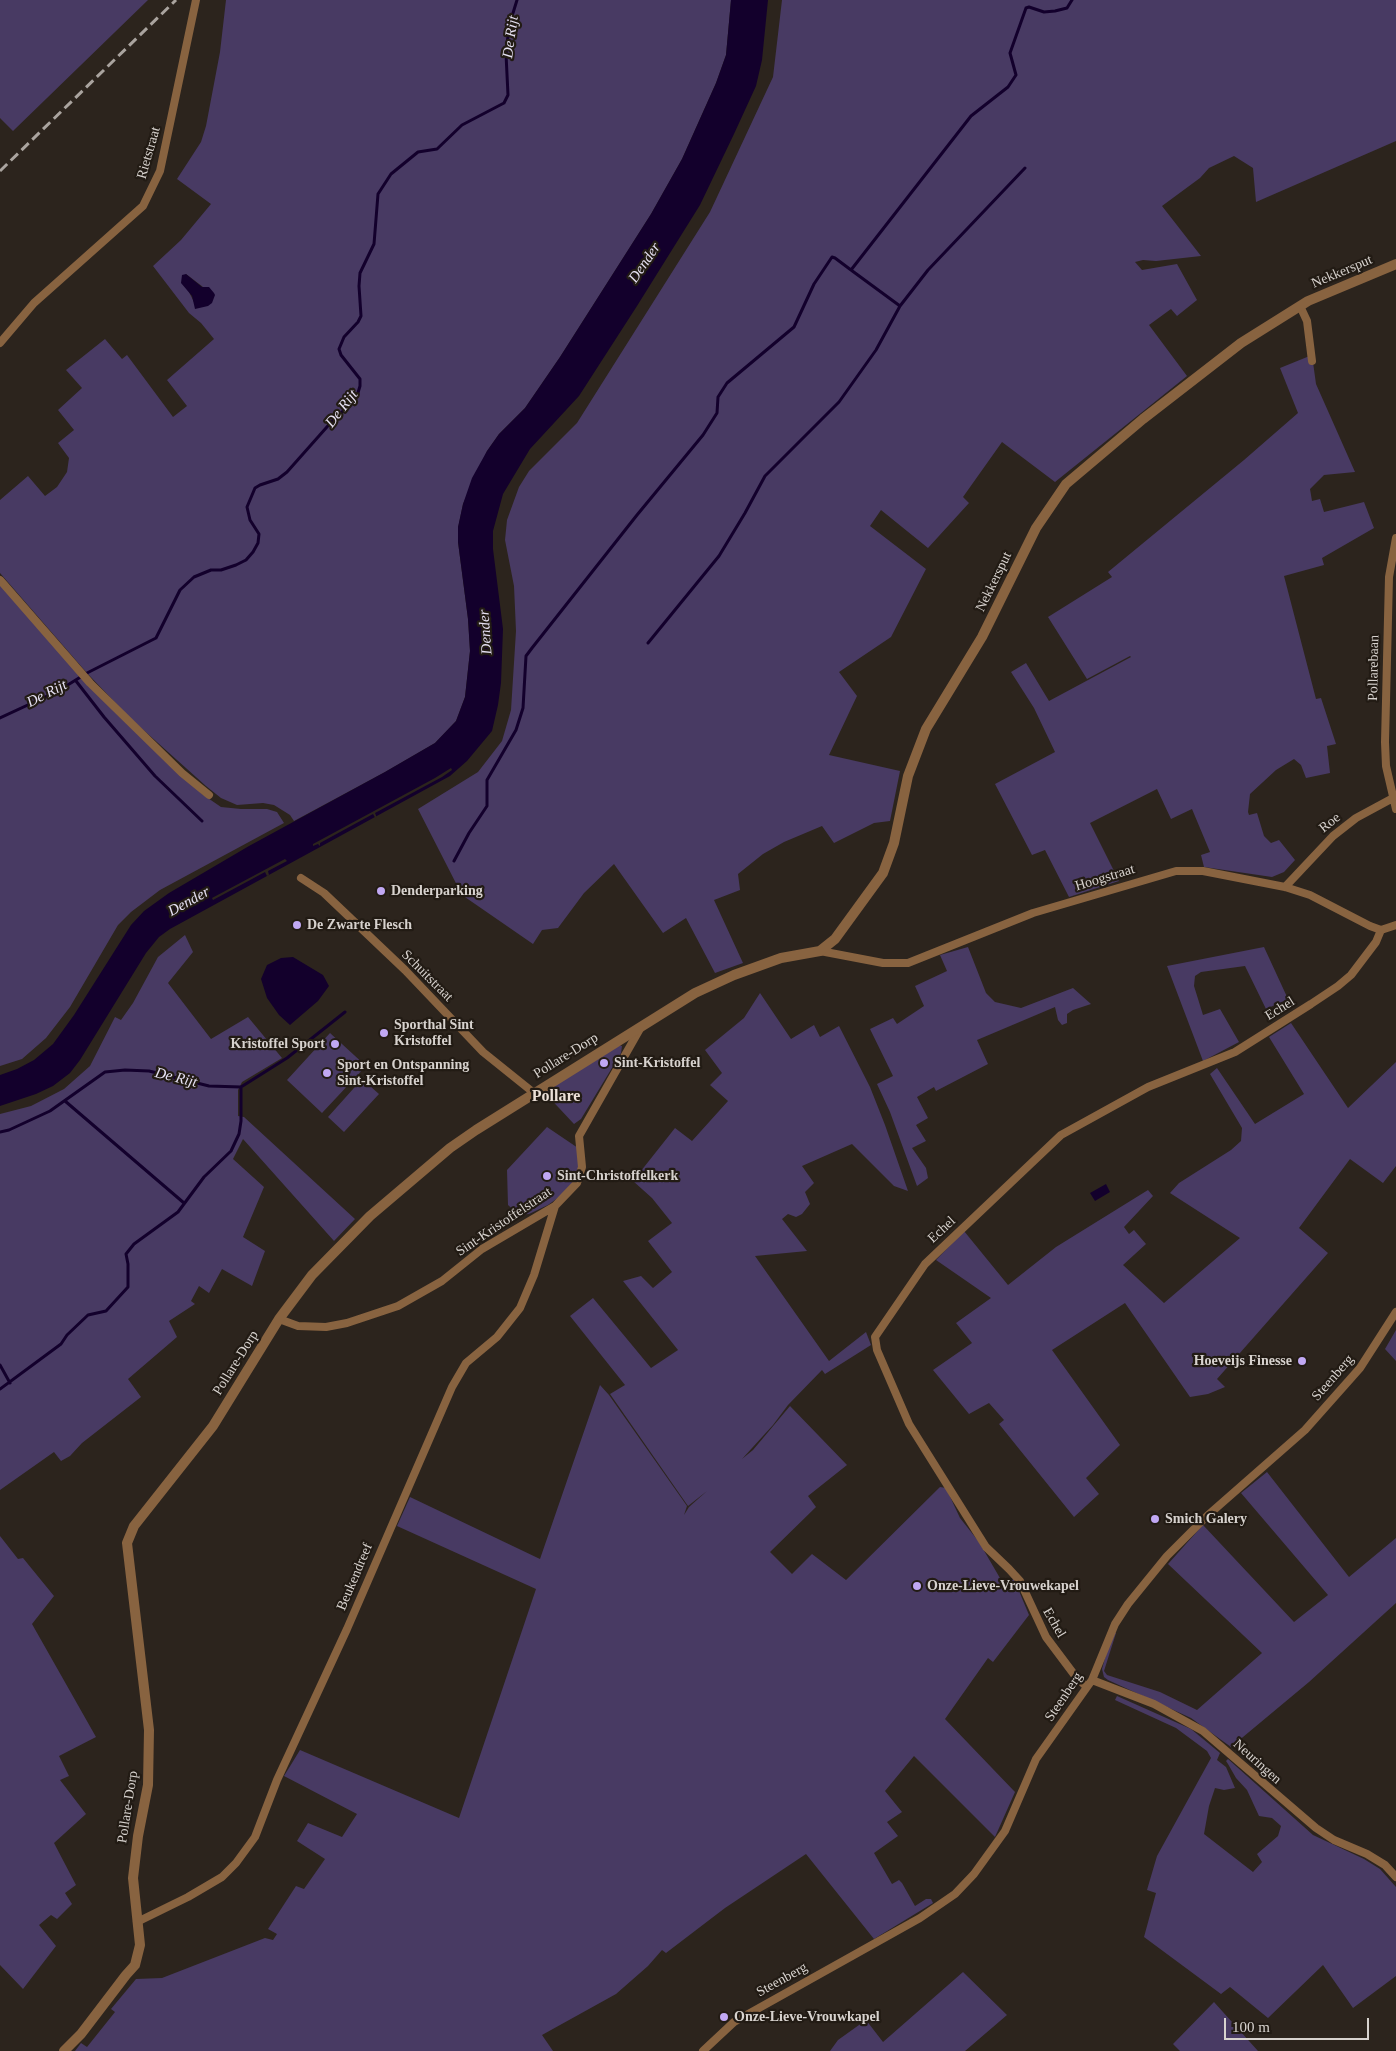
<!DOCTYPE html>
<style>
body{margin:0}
#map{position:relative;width:1396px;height:2051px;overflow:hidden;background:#2c241d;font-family:Georgia,serif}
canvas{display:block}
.scale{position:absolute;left:1224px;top:2018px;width:145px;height:22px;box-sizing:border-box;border:2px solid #d7d2ce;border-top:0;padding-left:6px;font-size:15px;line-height:18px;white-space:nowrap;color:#d7d2ce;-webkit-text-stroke:4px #221b14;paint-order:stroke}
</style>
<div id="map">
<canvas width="1396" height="2051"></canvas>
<div class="scale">100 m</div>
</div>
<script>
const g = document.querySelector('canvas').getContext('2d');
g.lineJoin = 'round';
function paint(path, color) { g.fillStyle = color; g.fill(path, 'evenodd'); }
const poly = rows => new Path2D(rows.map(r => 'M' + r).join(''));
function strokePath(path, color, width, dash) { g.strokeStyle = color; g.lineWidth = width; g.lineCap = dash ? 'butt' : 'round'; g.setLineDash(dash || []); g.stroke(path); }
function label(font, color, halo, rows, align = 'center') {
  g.font = font + ' Georgia,serif'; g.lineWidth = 4.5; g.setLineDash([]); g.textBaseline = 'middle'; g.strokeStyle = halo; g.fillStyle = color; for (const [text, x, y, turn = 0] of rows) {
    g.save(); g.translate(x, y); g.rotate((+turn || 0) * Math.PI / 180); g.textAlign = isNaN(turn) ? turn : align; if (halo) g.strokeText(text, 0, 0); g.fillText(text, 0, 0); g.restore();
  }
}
const green = poly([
 [0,0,148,0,13,131,0,118],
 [226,0,731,0,726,55,716,83,682,159,651,214,560,357,525,408,499,434,487,451,463,504,458,528,458,542,468,619,470,651,465,697,456,721,435,743,385,772,294,821,290,815,274,805,263,803,237,805,221,798,206,786,129,717,87,673,0,573,0,500,28,476,45,496,57,487,67,472,69,458,58,443,74,430,58,410,82,388,66,370,105,339,122,359,127,355,173,417,187,406,167,380,214,339,201,323,189,313,153,266,181,240,211,204,177,179,201,142,206,126,220,52],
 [186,274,203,287,194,302,189,292],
 [782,0,1396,0,1396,141,1256,202,1253,168,1234,156,1209,168,1200,178,1162,206,1201,256,1156,261,1143,260,1135,262,1142,270,1177,264,1197,300,1177,316,1171,309,1149,325,1187,376,1055,482,1002,442,963,497,969,503,928,548,881,510,870,526,926,569,891,637,839,672,857,696,829,755,900,771,890,821,874,823,834,843,822,826,784,842,763,854,738,874,740,890,714,900,743,963,715,973,686,918,663,933,614,864,584,893,558,928,542,930,533,944,462,895,418,809,478,772,502,741,511,710,516,631,514,586,505,540,507,520,519,487,529,471,577,423,710,212,773,77],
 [1312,355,1316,384,1355,472,1324,475,1310,489,1312,501,1320,499,1324,512,1364,502,1374,528,1322,558,1324,565,1284,576,1316,699,1321,698,1336,744,1327,746,1330,773,1306,778,1301,765,1294,759,1276,770,1250,794,1248,812,1249,815,1257,813,1264,836,1271,843,1279,840,1295,860,1284,872,1272,877,1204,867,1201,855,1210,852,1192,809,1171,819,1157,789,1090,823,1119,881,1069,897,1045,850,1032,855,995,784,1055,752,1034,708,1011,672,1026,663,1049,701,1131,657,1130,656,1087,679,1048,617,1112,577,1108,572,1244,460,1298,413,1280,368],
 [0,584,202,794,221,807,241,809,267,809,277,812,284,823,160,890,131,912,118,925,70,1007,46,1038,22,1059,0,1066],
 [185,935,193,952,168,983,211,1039,248,1017,282,1058,242,1082,238,1090,238,1116,244,1117,355,1219,334,1241,243,1139,233,1159,264,1187,243,1237,265,1251,252,1286,222,1269,209,1293,199,1286,191,1301,195,1304,169,1321,177,1337,128,1379,141,1397,82,1443,70,1456,61,1461,54,1452,0,1490,0,1114,31,1106,64,1089,90,1066,115,1017,121,1020,133,1003,158,957],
 [968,947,986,993,995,1002,1021,1008,1073,988,1091,1004,1073,1010,1067,1014,1067,1023,1062,1025,1058,1020,1055,1007,977,1040,988,1064,936,1091,934,1087,917,1097,928,1118,916,1125,926,1141,912,1148,926,1168,928,1178,917,1186,890,1112,877,1084,893,1076,870,1029,893,1018,897,1024,924,1006,915,986,947,971,940,955],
 [1264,947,1288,999,1266,1009,1245,966,1201,972,1195,976,1194,986,1203,1015,1220,1009,1239,1042,1203,1061,1167,966],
 [760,993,791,1039,814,1025,820,1037,839,1026,870,1087,885,1125,908,1191,894,1186,852,1144,802,1166,814,1183,805,1192,810,1204,802,1214,796,1217,788,1214,782,1219,807,1251,755,1256,829,1361,866,1332,871,1345,825,1374,822,1370,788,1405,773,1425,742,1459,753,1450,790,1406,847,1465,808,1496,816,1507,770,1552,792,1574,812,1554,846,1580,940,1487,946,1488,960,1518,979,1542,1004,1585,1014,1579,1029,1615,993,1662,988,1658,945,1719,1015,1792,995,1837,914,1756,885,1791,902,1812,887,1822,898,1836,874,1853,892,1884,899,1880,902,1883,915,1906,926,1899,931,1899,933,1903,874,1939,806,1854,725,1908,666,1953,662,1950,648,1966,616,1994,542,2035,553,2051,75,2051,81,2043,87,2047,115,2012,111,2009,136,1979,162,1978,265,1938,273,1940,277,1934,268,1929,296,1886,304,1889,325,1859,297,1841,308,1823,342,1837,357,1814,284,1776,300,1750,459,1818,536,1589,397,1526,410,1497,540,1559,600,1385,609,1395,687,1506,684,1515,689,1507,707,1491,688,1506,610,1394,625,1385,570,1316,593,1298,651,1368,678,1350,623,1281,641,1276,653,1288,672,1272,648,1241,672,1223,652,1198,633,1181,675,1128,692,1141,728,1101,710,1085,722,1073,705,1050,744,1018],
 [1291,1023,1348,1108,1396,1062,1396,1166,1383,1183,1350,1159,1299,1228,1328,1253,1217,1379,1225,1387,1208,1394,1190,1397,1125,1303,1052,1350,1120,1445,1086,1478,1099,1494,1074,1517,999,1424,1004,1420,989,1403,969,1414,933,1370,972,1343,956,1323,991,1298,936,1260,964,1231,1008,1285,1056,1247,1148,1190,1153,1196,1124,1227,1129,1234,1134,1230,1146,1244,1123,1265,1164,1303,1240,1238,1170,1193,1179,1183,1231,1150,1241,1141,1242,1128,1210,1074,1217,1068,1255,1124,1304,1094,1269,1037],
 [330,1033,366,1066,322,1113,287,1080],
 [618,1045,622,1046,621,1053,581,1119,574,1124,544,1092],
 [362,1079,379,1094,344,1132,328,1117],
 [547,1127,578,1148,579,1167,576,1179,559,1197,548,1205,529,1214,519,1215,508,1205,507,1170],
 [1396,1330,1396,1361,1385,1349],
 [1267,1472,1349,1577,1396,1538,1396,1603,1309,1682,1231,1747,1191,1718,1108,1680,1104,1677,1102,1669,1107,1651,1115,1633,1116,1633,1104,1671,1107,1675,1160,1692,1197,1710,1262,1653,1168,1564,1203,1525,1294,1622,1328,1595,1241,1493],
 [0,1536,18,1559,23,1558,54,1596,32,1624,96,1737,59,1756,69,1776,60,1780,86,1814,54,1843,76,1885,65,1893,72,1904,57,1919,51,1915,39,1925,56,1946,23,1989,0,1965],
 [1117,1696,1191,1729,1220,1753,1217,1760,1226,1767,1235,1788,1224,1790,1215,1788,1209,1806,1204,1834,1253,1872,1262,1862,1257,1854,1278,1836,1281,1826,1272,1818,1259,1816,1247,1790,1236,1778,1228,1764,1226,1761,1228,1759,1313,1835,1364,1859,1380,1869,1396,1887,1396,1976,1353,2008,1323,1965,1268,2018,1230,1987,1221,1994,1144,1937,1156,1893,1147,1890,1157,1856,1211,1758,1207,1751,1176,1728,1115,1700],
 [963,1972,1007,2015,965,2051,830,2051,838,2040,866,2020,883,2042],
 [1214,2002,1258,2051,1180,2051,1173,2044]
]);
const water = poly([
 [731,0,768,0,762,60,756,86,734,134,700,205,637,306,579,396,530,449,503,494,493,531,493,549,503,629,501,683,498,705,492,731,467,761,450,776,170,929,159,937,146,953,80,1060,70,1073,53,1086,36,1094,0,1106,0,1075,17,1069,34,1060,53,1044,74,1015,131,925,144,911,169,893,249,846,385,772,435,743,456,721,465,697,470,651,468,619,458,542,458,527,463,504,472,478,487,451,499,434,525,408,560,357,651,214,682,159,716,83,726,55],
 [186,274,202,287,209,287,214,293,215,295,212,303,208,306,195,309,192,296,181,283,182,275],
 [293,957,323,975,329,986,318,1001,290,1025,279,1015,267,998,261,979,267,965,281,958],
 [1106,1184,1110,1192,1095,1201,1090,1193]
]);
const pier = poly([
 [451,768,452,770,442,777,375,813,377,818,376,819,373,814,320,843,320,846,318,844,313,846,313,844,435,778],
 [285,859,287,861,268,871,269,875,267,876,265,872,213,900,212,898]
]);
const stream = poly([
 [900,306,928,270,1025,168],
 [648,643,719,556,745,513,765,476,839,402,876,350,900,306,851,270],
 [76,681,104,717,155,776,202,821],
 [0,718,58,691,87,673,156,638,180,590,194,577,211,570,221,570,236,565,246,560,253,552,258,543,259,534,250,520,247,507,255,488,260,485,278,479,287,472,334,419,349,406,357,396,360,386,360,379,341,355,339,349,344,337,358,322,361,316,359,286,360,273,374,244,378,194,391,174,418,152,437,149,462,125,504,103,508,95,506,54,509,26,517,0],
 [454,861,469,833,487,806,487,780,516,730,523,708,526,656,532,648,637,515,703,435,717,413,718,397,727,383,794,327,814,284,832,257,835,258,851,270,971,116,1008,87,1016,75,1010,53,1026,8,1029,7,1044,12,1055,11,1067,8,1072,0],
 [65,1101,184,1203],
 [0,1132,9,1130,50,1111,105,1072,125,1070,149,1071,209,1086,241,1087,287,1058,345,1012],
 [0,1365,10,1383],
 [0,1389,61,1344,67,1335,88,1315,106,1311,128,1287,128,1264,126,1254,134,1244,178,1212,204,1177,231,1151,239,1134,241,1121,241,1087]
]);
const minor = poly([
 [1300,306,1307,321,1312,361],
 [0,343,34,303,143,206,160,171,196,0],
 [1396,538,1389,577,1385,742,1386,766,1396,809],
 [0,580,90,683,182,773,209,795],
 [301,878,324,893,405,970,483,1052,534,1093],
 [1285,887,1333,836,1356,818,1393,798],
 [820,951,883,963,908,963,1033,913,1176,871,1203,871,1285,887,1310,895,1370,926,1381,930,1396,925],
 [279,1319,298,1326,326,1327,347,1323,398,1306,442,1281,482,1249,555,1206,577,1183,582,1167,579,1136,641,1027],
 [1092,1680,1154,1704,1203,1731,1316,1828,1334,1840,1367,1854,1385,1865,1396,1877],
 [1087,1687,1076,1677,1046,1637,1020,1581,1009,1569,986,1547,909,1424,877,1350,875,1337,925,1264,1061,1135,1148,1087,1235,1052,1311,1004,1338,986,1351,975,1376,942,1381,930],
 [137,1922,188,1897,222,1877,236,1863,255,1837,277,1780,347,1629,452,1387,466,1363,497,1337,520,1308,534,1275,555,1206],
 [703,2051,734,2022,920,1918,955,1894,974,1874,1005,1831,1036,1759,1092,1680,1115,1624,1128,1604,1167,1556,1207,1516,1305,1430,1360,1368,1396,1312]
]);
const tertiary = poly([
 [64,2051,81,2034,126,1975,135,1965,140,1945,133,1878,138,1836,148,1785,149,1730,127,1543,134,1526,213,1426,279,1319,312,1275,370,1216,450,1148,476,1130,695,993,734,975,781,958,820,951,835,939,883,873,894,843,908,776,926,729,982,637,1036,528,1066,484,1143,419,1241,343,1308,301,1396,264]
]);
const rail = poly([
 [0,171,176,0]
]);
const markers = [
 [381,891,5,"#c1a8f3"],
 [297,925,5,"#c1a8f3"],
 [384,1033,5,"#c1a8f3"],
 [335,1044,5,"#c1a8f3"],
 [604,1063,5,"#c1a8f3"],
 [327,1073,5,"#c1a8f3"],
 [547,1176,5,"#c1a8f3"],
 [1302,1361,5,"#c1a8f3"],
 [1155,1519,5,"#c1a8f3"],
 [917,1586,5,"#c1a8f3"],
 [724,2017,5,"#c1a8f3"]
];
const streetNames = [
 ["Rietstraat",149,153,-74],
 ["Nekkersput",1342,272,-23],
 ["Nekkersput",994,582,-64],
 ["Pollarebaan",1374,668,-89],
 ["Roe",1330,823,-39],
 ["Hoogstraat",1105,878,-17],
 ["Schuitstraat",427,976,45],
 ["Echel",1280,1009,-32],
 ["Pollare-Dorp",566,1056,-32],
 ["Sint-Kristoffelstraat",504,1222,-34],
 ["Echel",942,1230,-43],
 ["Pollare-Dorp",236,1363,-58],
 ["Steenberg",1333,1378,-49],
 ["Beukendreef",355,1577,-67],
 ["Echel",1054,1623,60],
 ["Steenberg",1064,1697,-56],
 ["Neuringen",1257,1762,42],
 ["Pollare-Dorp",128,1807,-81],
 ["Steenberg",782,1980,-29]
];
const poiNames = [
 ["Denderparking",391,891],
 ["De Zwarte Flesch",307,925],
 ["Sporthal Sint",394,1025],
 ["Kristoffel",394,1041],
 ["Kristoffel Sport",325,1044,"right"],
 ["Sint-Kristoffel",614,1063],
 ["Sport en Ontspanning",337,1065],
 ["Sint-Kristoffel",337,1081],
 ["Sint-Christoffelkerk",557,1176],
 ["Hoeveijs Finesse",1292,1361,"right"],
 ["Smich Galery",1165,1519],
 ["Onze-Lieve-Vrouwekapel",927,1586],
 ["Onze-Lieve-Vrouwkapel",734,2017]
];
const waterNames = [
 ["De Rijt",511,37,-82],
 ["Dender",645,263,-56],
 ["De Rijt",342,409,-52],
 ["Dender",486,632,-94],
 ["De Rijt",47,694,-27],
 ["Dender",189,902,-29],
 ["De Rijt",176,1078,14]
];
const quarterNames = [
 ["Pollare",556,1097]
];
paint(green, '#483a63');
paint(water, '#13002c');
paint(pier, '#2c241d');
strokePath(stream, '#13002c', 3);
strokePath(minor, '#886340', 8);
strokePath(tertiary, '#886340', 10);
strokePath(rail, '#aaa49f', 3, [10, 5]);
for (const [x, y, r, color] of markers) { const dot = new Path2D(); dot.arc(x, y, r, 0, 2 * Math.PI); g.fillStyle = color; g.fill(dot); strokePath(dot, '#221b14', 2); }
label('14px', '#d7d2ce', '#221b14', streetNames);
label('bold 14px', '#d7d2ce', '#221b14', poiNames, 'left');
label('italic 15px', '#e6e1f3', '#221b14', waterNames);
label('bold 16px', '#ebe0d7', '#221b14', quarterNames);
</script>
